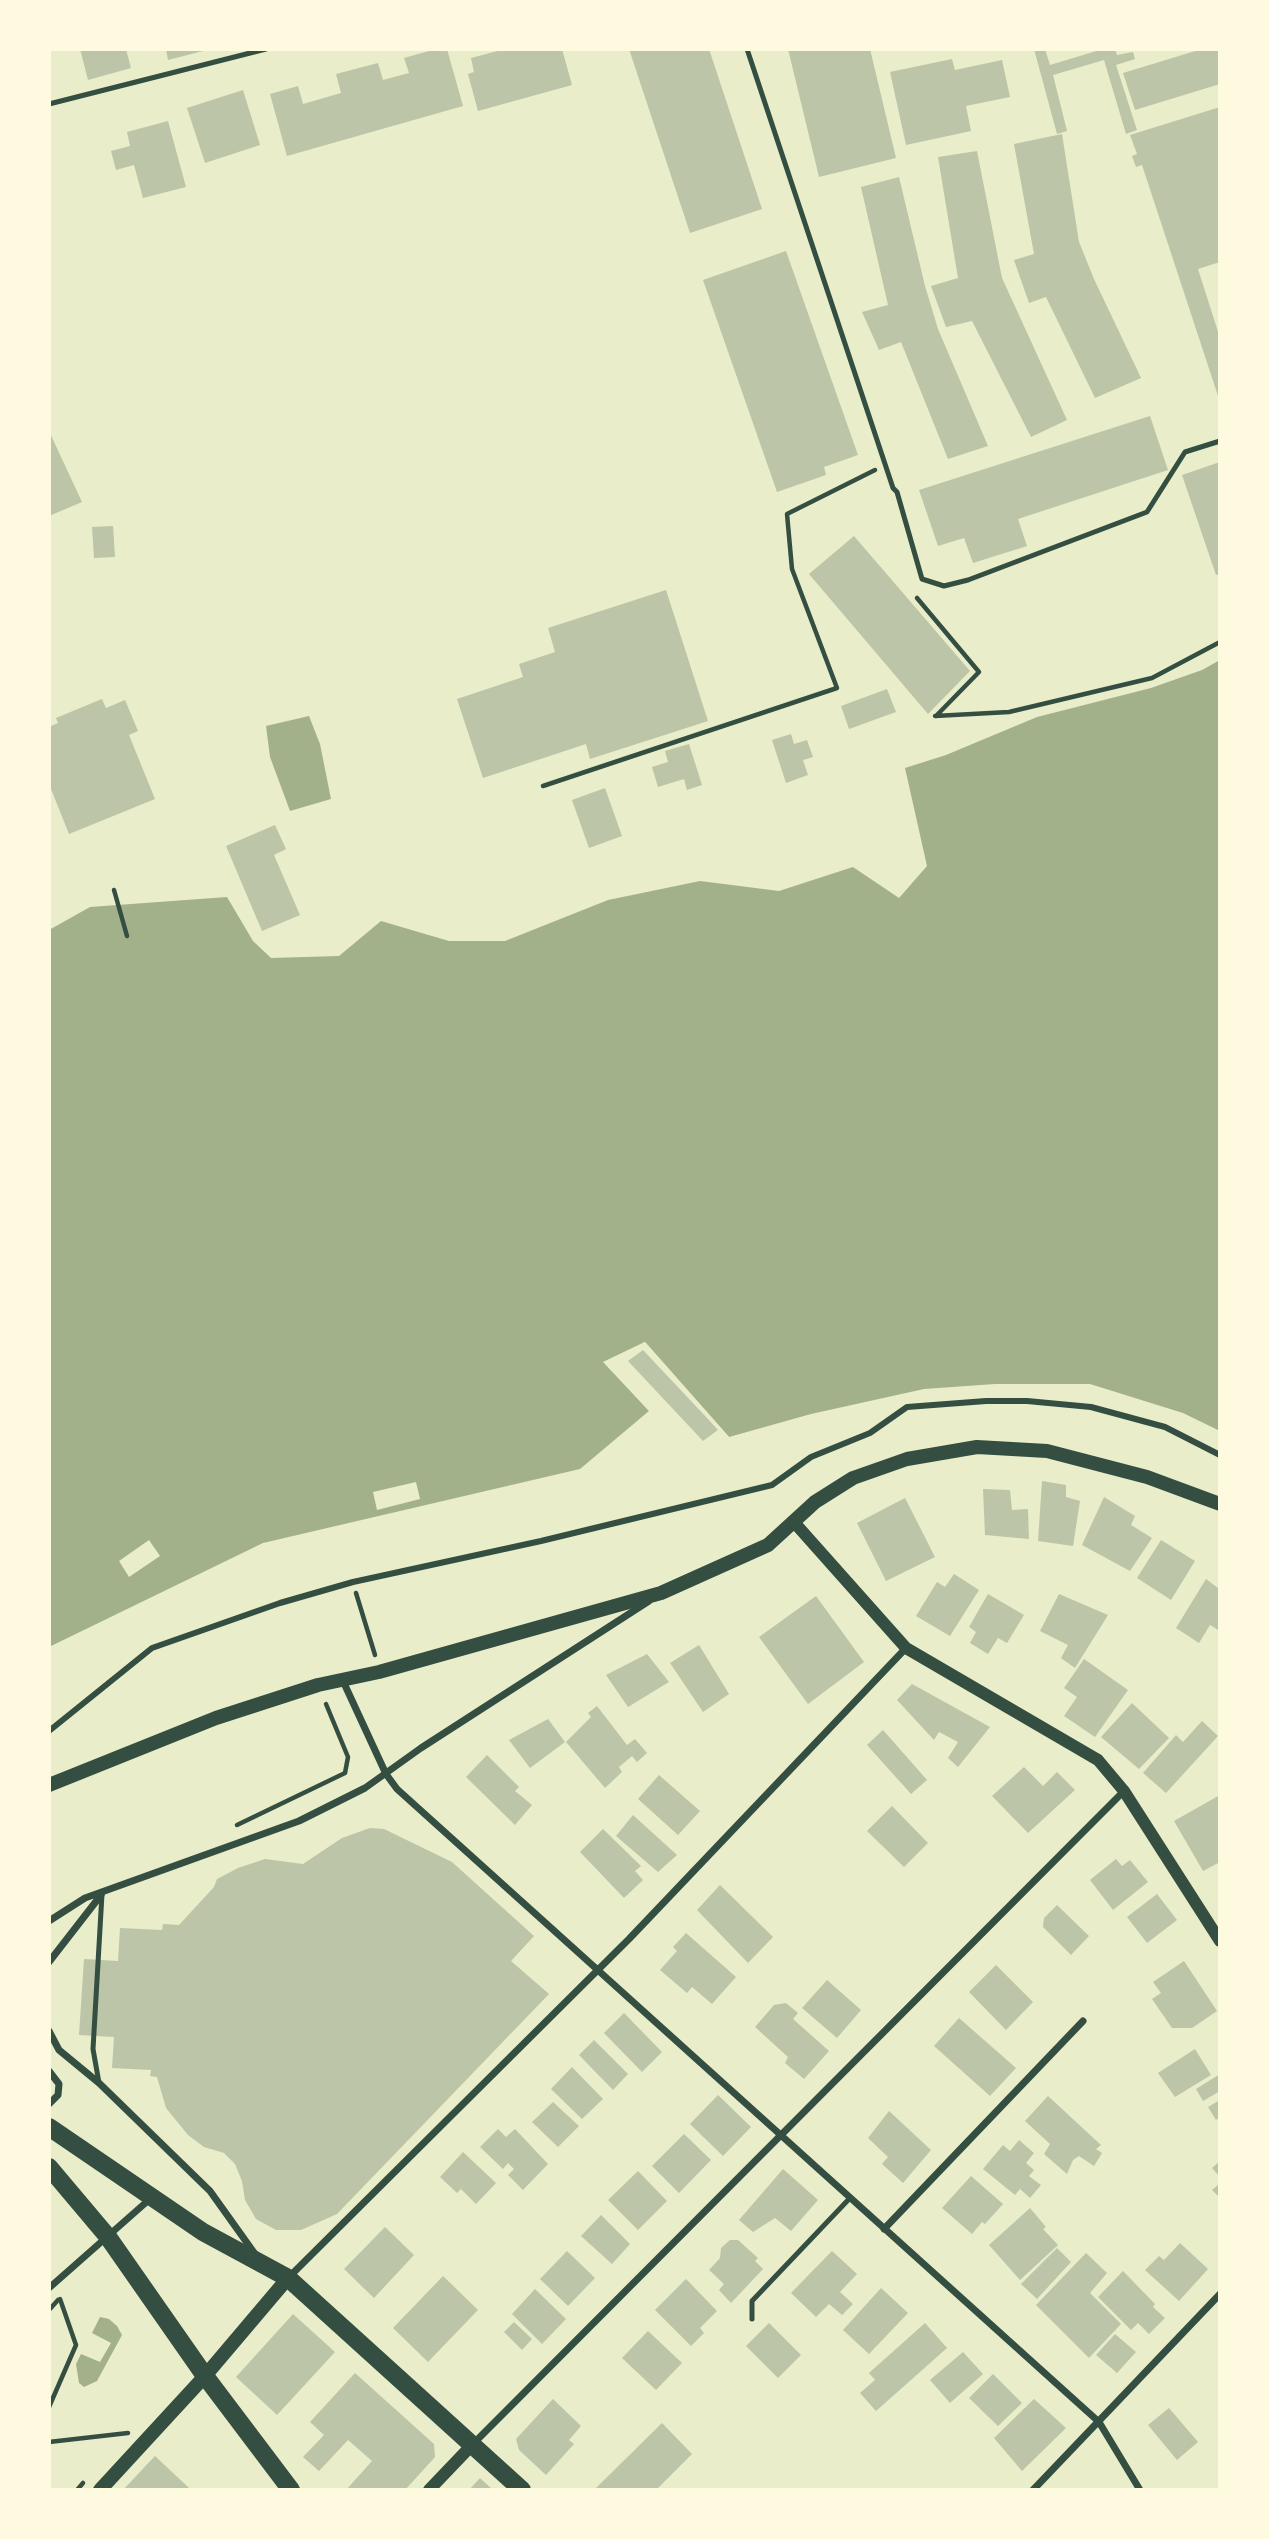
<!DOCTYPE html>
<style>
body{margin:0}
#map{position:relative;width:1269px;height:2539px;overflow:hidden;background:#e9edc9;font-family:"PT Sans",sans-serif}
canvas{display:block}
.frame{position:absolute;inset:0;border:51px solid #fefae0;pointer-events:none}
</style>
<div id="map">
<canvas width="1269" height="2539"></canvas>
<div class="frame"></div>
</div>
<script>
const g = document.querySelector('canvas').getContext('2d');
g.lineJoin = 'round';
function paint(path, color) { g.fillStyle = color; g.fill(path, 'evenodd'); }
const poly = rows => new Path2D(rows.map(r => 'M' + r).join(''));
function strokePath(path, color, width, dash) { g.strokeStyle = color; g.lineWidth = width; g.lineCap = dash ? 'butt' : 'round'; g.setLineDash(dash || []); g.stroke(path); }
const water = poly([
 [1220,660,1220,1431,1183,1413,1090,1384,995,1384,924,1389,811,1414,729,1437,645,1342,604,1362,649,1411,580,1469,263,1543,49,1647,49,930,90,907,227,897,253,941,271,958,339,956,381,921,449,941,505,941,608,900,700,881,779,891,853,867,899,898,927,866,905,768,946,755,1037,717,1151,688,1202,670],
 [309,716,320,744,331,799,290,811,270,757,266,726],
 [100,2317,109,2319,117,2326,122,2335,97,2381,84,2387,79,2383,76,2364,81,2354,100,2362,111,2343,92,2333]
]);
const pier = poly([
 [645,1342,729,1437,727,1440,644,1346,609,1363,651,1409,651,1413,603,1362],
 [416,1482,420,1499,377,1510,373,1492],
 [149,1540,160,1556,129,1577,119,1561]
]);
const building = poly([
 [80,49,126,49,131,68,88,80],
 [166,49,207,49,207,50,168,60],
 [436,49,447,49,463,106,287,156,270,94,298,86,303,104,341,93,336,74,378,63,383,80,409,73,404,58],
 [505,49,562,49,572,85,478,111,468,74,474,72,471,58],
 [629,49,709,49,762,209,690,233],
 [788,49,870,49,896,158,819,177],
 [1034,49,1045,49,1050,65,1103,49,1115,49,1117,55,1133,52,1135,59,1116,65,1137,130,1126,134,1104,60,1053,75,1067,131,1057,134],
 [1202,49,1220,49,1220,84,1135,110,1123,73],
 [952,59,955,70,1002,60,1010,97,966,106,971,131,906,145,890,72],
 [243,90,260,145,205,163,187,108],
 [1220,107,1220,262,1198,269,1220,338,1220,402,1142,165,1136,167,1132,156,1137,154,1130,135],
 [168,121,186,187,143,198,134,165,116,170,111,151,130,146,127,132],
 [1062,134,1079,242,1094,279,1141,378,1095,398,1046,297,1029,303,1014,260,1034,254,1014,144],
 [977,151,1002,278,1067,420,1031,437,972,321,946,327,931,286,958,278,938,157],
 [899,177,925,286,938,329,988,446,948,459,901,342,879,350,862,312,888,305,861,187],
 [786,251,858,455,824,467,826,475,777,492,703,280],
 [1150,416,1168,470,1018,519,1027,546,973,563,964,538,938,546,919,490],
 [49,431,82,502,49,516],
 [1220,462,1220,574,1216,575,1182,475],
 [113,526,115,557,94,558,92,527],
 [854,536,970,671,928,714,809,574],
 [666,590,708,721,590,759,586,744,483,778,457,699,523,677,519,664,555,652,548,628],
 [887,689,896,712,849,729,841,706],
 [102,699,106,708,125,700,138,731,129,735,155,799,69,834,49,784,49,727,58,723,56,718],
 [791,734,794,744,807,740,813,757,803,760,808,775,786,783,772,740],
 [689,744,702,785,687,790,684,779,658,787,652,767,668,762,665,751],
 [605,788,622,836,589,848,572,800],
 [275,825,286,849,274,855,300,915,262,931,226,846],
 [643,1350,707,1418,718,1430,703,1441,628,1361],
 [1042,1481,1066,1485,1066,1497,1080,1501,1073,1546,1038,1541],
 [983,1489,1010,1490,1012,1510,1028,1509,1029,1539,985,1535],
 [1104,1497,1135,1516,1131,1525,1152,1538,1130,1571,1082,1545],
 [905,1498,935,1557,886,1581,857,1523],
 [1161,1540,1195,1561,1171,1600,1137,1578],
 [954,1574,979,1590,950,1636,916,1616,937,1582,945,1587],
 [1206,1579,1218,1588,1220,1584,1220,1631,1210,1625,1199,1643,1176,1628],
 [988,1594,1024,1615,1007,1643,998,1638,988,1654,970,1643,976,1632,969,1627],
 [1059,1594,1108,1615,1075,1668,1061,1658,1068,1645,1040,1631],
 [816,1596,864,1662,808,1704,759,1637],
 [699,1645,729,1694,703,1712,670,1663],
 [647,1654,669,1682,628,1707,606,1675],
 [1084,1659,1128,1690,1095,1737,1064,1716,1077,1697,1064,1688],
 [912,1684,990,1727,958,1767,948,1758,958,1742,939,1732,934,1740,897,1700],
 [1132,1703,1169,1738,1139,1769,1101,1737],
 [597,1706,627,1745,635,1739,647,1753,637,1762,632,1756,619,1767,622,1772,605,1788,566,1742,591,1717,588,1713],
 [548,1719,565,1742,530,1768,509,1740],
 [1202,1721,1218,1736,1166,1793,1143,1773,1176,1735,1183,1742],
 [883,1730,927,1780,911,1794,867,1745],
 [487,1755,519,1787,515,1791,532,1805,515,1825,466,1777],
 [1024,1767,1043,1786,1057,1772,1075,1790,1028,1833,992,1796],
 [659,1775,700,1811,678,1835,638,1799],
 [1220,1795,1220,1862,1203,1871,1174,1821],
 [892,1806,928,1843,904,1867,867,1831],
 [633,1815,677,1855,658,1872,616,1836],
 [370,1828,384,1829,452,1862,534,1936,511,1961,549,1994,337,2214,301,2230,276,2230,256,2219,245,2200,242,2181,235,2164,224,2153,204,2147,188,2135,166,2108,157,2077,150,2076,151,2070,112,2068,114,2037,79,2035,84,1959,118,1961,120,1928,162,1930,163,1924,179,1925,214,1887,217,1879,238,1868,265,1859,303,1864,342,1838],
 [603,1829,641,1866,635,1871,643,1880,624,1898,580,1852],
 [1116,1859,1122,1866,1130,1860,1148,1882,1113,1910,1090,1880],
 [720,1885,773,1937,748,1963,697,1910],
 [1157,1894,1177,1920,1147,1943,1127,1917],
 [1057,1905,1089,1936,1071,1955,1043,1927,1044,1918],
 [686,1933,736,1977,712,2004,692,1987,687,1993,660,1970,677,1951,673,1947],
 [1184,1961,1217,2011,1192,2028,1172,2028,1152,1999,1161,1993,1153,1982],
 [996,1965,1033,2002,1006,2030,969,1992],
 [827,1980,861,2010,837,2038,802,2008],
 [786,2003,798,2013,793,2019,829,2051,804,2079,785,2063,788,2057,755,2027,774,2005],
 [624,2013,662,2052,642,2072,604,2033],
 [959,2018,1016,2068,990,2096,934,2046],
 [594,2040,628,2074,613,2090,579,2055],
 [1195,2049,1211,2075,1175,2097,1158,2073],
 [572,2067,603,2099,582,2119,551,2089],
 [1220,2074,1220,2091,1203,2101,1196,2089],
 [718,2095,751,2127,723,2156,690,2124],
 [1048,2096,1101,2145,1096,2149,1102,2153,1094,2166,1079,2156,1073,2160,1067,2174,1044,2154,1050,2144,1025,2121],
 [1220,2100,1220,2117,1216,2120,1208,2107],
 [553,2102,579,2126,558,2147,532,2122],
 [889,2111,931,2150,903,2183,882,2164,888,2157,868,2138],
 [498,2129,506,2137,515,2129,548,2164,523,2190,508,2175,514,2169,508,2163,503,2169,480,2147],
 [684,2134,711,2160,679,2193,652,2166],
 [1019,2140,1034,2153,1026,2163,1034,2170,1029,2176,1041,2185,1030,2198,1020,2189,1015,2195,983,2169,1003,2145,1010,2151],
 [463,2152,496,2183,476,2204,461,2189,457,2193,440,2177],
 [1220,2161,1220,2177,1212,2168],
 [783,2169,818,2200,791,2231,775,2218,753,2232,739,2220],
 [638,2171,667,2201,638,2230,608,2200],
 [971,2176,1003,2204,985,2224,982,2222,972,2234,942,2208],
 [1220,2183,1220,2198,1212,2190],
 [1030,2208,1046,2227,1043,2229,1058,2245,1020,2280,989,2245],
 [601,2215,630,2244,612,2264,581,2236],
 [385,2227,414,2255,374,2298,344,2269],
 [730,2240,738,2240,758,2258,755,2261,763,2269,731,2303,719,2290,724,2284,709,2270,720,2258,721,2248],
 [1180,2243,1208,2269,1179,2301,1145,2270,1159,2256,1164,2260],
 [1057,2248,1071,2262,1037,2299,1021,2284],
 [567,2251,595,2278,568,2306,540,2279],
 [832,2251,857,2274,840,2292,853,2304,842,2315,829,2304,816,2317,791,2293],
 [1086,2253,1107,2273,1090,2293,1121,2324,1089,2358,1036,2305],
 [1123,2271,1155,2304,1153,2307,1165,2318,1149,2334,1138,2323,1131,2330,1098,2297],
 [443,2276,478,2310,428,2362,393,2328],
 [686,2279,717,2311,700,2328,704,2333,691,2346,655,2310],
 [881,2288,908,2313,869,2354,843,2330],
 [535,2289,566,2319,542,2344,512,2314],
 [293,2314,335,2352,277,2415,236,2377],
 [514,2322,532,2339,522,2350,504,2332],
 [769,2323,801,2355,778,2378,746,2346],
 [925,2323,947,2348,876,2411,860,2393,875,2380,869,2373],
 [648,2331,682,2363,656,2390,622,2358],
 [1115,2334,1136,2352,1117,2373,1096,2355],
 [963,2352,983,2374,950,2403,930,2380],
 [355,2373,434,2444,435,2457,405,2490,346,2490,372,2461,348,2440,319,2471,303,2457,324,2435,310,2422],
 [993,2374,1022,2403,998,2426,969,2398],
 [553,2399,581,2426,569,2440,574,2444,546,2475,519,2450,516,2439],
 [1034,2399,1066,2428,1022,2471,994,2438],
 [1169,2408,1198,2442,1177,2460,1148,2425],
 [662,2423,692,2454,656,2490,594,2490],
 [155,2456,187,2486,191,2490,123,2490],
 [480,2478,493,2490,469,2490]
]);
const path = poly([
 [917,598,979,672,936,716],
 [935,716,1009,712,1152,678,1220,642],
 [543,786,837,688,792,569,787,514,875,470],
 [114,890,127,936],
 [356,1593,375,1655],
 [237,1825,345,1773,348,1757,326,1704],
 [49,2310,58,2300],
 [49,2407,76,2345,60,2299],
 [49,2442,128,2433],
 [77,2490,83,2483]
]);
const service = poly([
 [747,49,893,488,897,492,922,579,944,586,968,580,1147,512,1185,452,1220,441],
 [49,104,266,49],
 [99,2083,93,2049,102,1894],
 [752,2319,752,2301,850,2198]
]);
const pedestrian = poly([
 [49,1731,152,1648,280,1603,353,1582,541,1541,772,1485,811,1457,870,1433,907,1407,986,1401,1027,1401,1091,1407,1165,1427,1220,1455]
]);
const minor = poly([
 [343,1681,386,1774,397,1789,1099,2422,1140,2490],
 [49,1921,85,1898,299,1821,365,1788,421,1748,649,1601],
 [49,1962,101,1895],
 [49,2031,59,2050,99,2083,210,2191,255,2254],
 [49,2071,59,2084,58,2095,49,2104],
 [884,2229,1083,2021],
 [288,2278,629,1939,906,1648],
 [49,2288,151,2198],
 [472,2445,1124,1791],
 [1033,2490,1220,2294]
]);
const tertiary = poly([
 [793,1521,906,1648,1098,1760,1124,1791,1220,1941],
 [429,2490,471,2446]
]);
const secondary = poly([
 [49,1785,216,1718,318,1685,379,1672,661,1593,768,1545,815,1502,853,1478,907,1459,977,1447,1047,1451,1147,1477,1220,1504],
 [100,2490,205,2376,288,2278]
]);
const primary = poly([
 [49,2127,203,2232,288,2278,522,2490],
 [49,2167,108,2237,205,2376,291,2490]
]);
paint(water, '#a3b18a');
paint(pier, '#e9edc9');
paint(building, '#bcc5a7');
strokePath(path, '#344e41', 4.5);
strokePath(service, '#344e41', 5);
strokePath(pedestrian, '#344e41', 6);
strokePath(minor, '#344e41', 7);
strokePath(tertiary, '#344e41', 12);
strokePath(secondary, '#344e41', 14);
strokePath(primary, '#344e41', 18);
</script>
